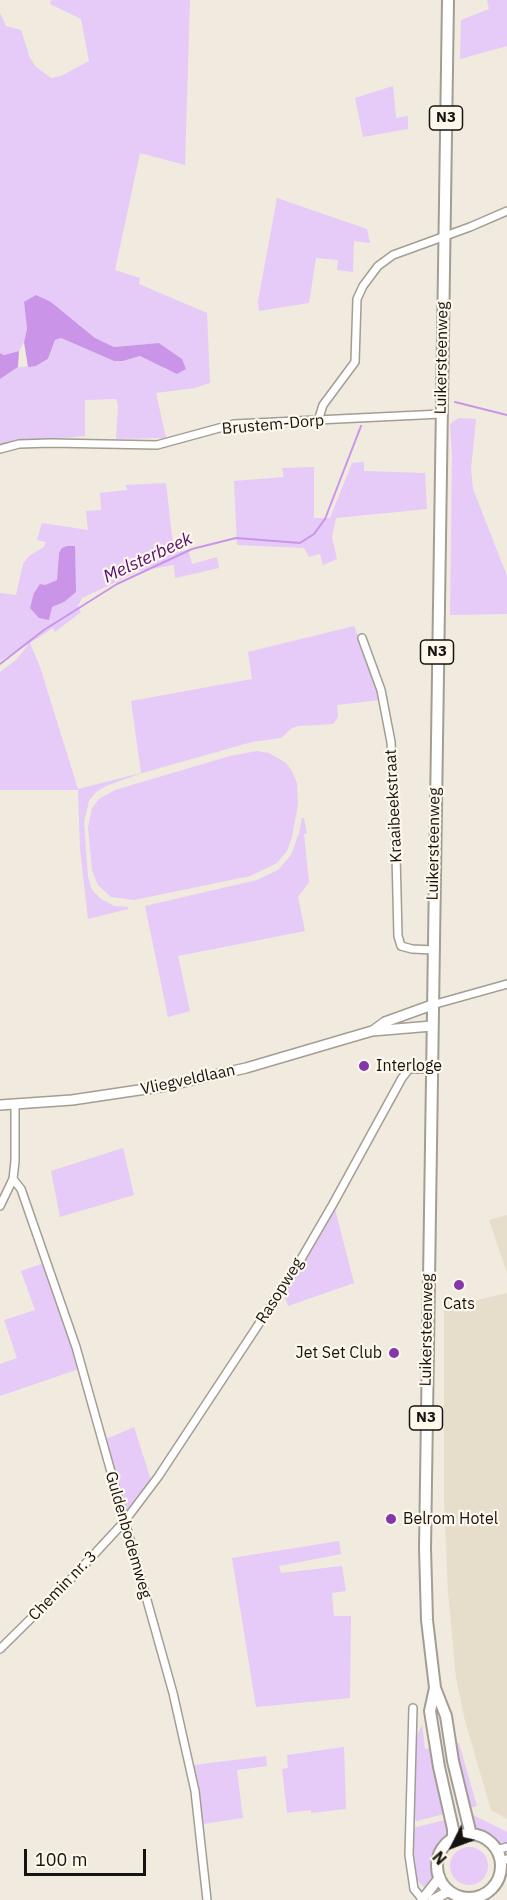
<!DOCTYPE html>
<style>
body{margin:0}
#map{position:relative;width:507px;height:1900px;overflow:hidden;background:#f0eadf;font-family:"IBM Plex Sans",sans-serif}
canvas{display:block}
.north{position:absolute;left:423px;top:1816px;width:60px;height:60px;-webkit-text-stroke:4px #fef7ec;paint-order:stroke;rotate:228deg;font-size:16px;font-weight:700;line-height:24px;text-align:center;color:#161410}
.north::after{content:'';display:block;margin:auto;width:21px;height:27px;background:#161410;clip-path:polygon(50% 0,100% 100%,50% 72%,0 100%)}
.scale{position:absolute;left:24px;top:1849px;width:122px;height:27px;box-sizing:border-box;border:3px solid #161410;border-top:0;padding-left:8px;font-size:18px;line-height:21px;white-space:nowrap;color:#161410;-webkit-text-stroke:4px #fef7ec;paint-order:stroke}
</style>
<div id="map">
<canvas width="507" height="1900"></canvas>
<div class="north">N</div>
<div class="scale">100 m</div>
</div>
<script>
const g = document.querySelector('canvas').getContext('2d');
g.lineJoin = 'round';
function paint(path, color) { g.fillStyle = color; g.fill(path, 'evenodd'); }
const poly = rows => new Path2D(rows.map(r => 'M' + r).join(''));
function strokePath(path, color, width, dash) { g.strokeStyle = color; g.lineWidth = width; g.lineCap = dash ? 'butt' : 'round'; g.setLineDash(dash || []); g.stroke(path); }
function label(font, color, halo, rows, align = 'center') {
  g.font = font + ' "IBM Plex Sans",sans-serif'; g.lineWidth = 4.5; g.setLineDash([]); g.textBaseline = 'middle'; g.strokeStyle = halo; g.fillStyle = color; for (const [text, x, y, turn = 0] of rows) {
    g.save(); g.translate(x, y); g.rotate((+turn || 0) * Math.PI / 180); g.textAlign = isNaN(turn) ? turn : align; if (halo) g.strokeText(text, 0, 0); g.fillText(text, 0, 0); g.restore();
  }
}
const built = poly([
 [507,1215,507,1273,489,1220],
 [507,1293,507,1819,491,1810,465,1721,456,1678,448,1591,444,1499,444,1308]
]);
const green = poly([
 [51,0,190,0,185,165,140,153,115,270,140,278,139,284,207,313,210,383,195,388,156,393,166,438,116,439,118,405,116,399,85,400,85,436,0,444,0,379,18,367,36,366,48,360,55,340,61,338,114,361,123,361,140,356,156,362,167,370,182,359,159,343,114,347,95,338,51,302,24,302,27,329,24,342,19,351,3,355,0,353,0,13,6,26,21,30,30,58,36,67,51,78,61,76,89,61,81,19,50,4],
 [487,0,507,0,507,46,460,59,461,20,489,9],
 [393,86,396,118,408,116,408,129,363,137,355,98],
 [277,198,367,229,370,243,354,241,353,272,337,270,338,260,316,258,309,303,259,311,258,301],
 [459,418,476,419,471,469,473,489,507,576,507,614,450,615,452,456,450,424],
 [364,462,364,471,425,473,427,509,336,518,332,537,337,559,323,565,320,554,309,557,304,548,237,545,234,481,284,477,282,468,314,467,314,518,330,518,352,463],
 [166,483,174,553,188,550,192,564,217,557,219,568,175,578,174,565,139,571,82,598,78,606,81,612,55,632,53,628,30,643,40,667,78,789,141,773,131,701,252,679,248,652,354,626,373,674,380,700,337,705,338,717,333,724,299,726,292,728,281,738,252,742,142,773,106,786,96,792,89,801,84,822,88,877,92,890,101,899,114,906,128,907,128,909,88,919,80,849,78,790,0,790,0,672,16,660,29,644,0,661,0,593,16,595,23,564,29,556,44,547,46,542,37,540,42,523,88,530,86,511,101,510,100,493,127,490,126,485],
 [59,553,64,602,51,607,30,608,36,589,57,580],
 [257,751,269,753,286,763,292,771,297,783,298,804,292,837,287,851,277,863,250,876,134,900,111,897,98,885,92,870,88,828,92,808,99,799,115,790,230,756],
 [302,818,304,818,307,833,304,834,309,882,298,897,305,931,178,956,190,1011,168,1017,145,906,257,880,278,870,291,855,299,833],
 [123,1148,134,1195,60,1217,51,1171],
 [335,1209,354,1283,288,1306,283,1292],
 [44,1263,79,1369,0,1396,0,1364,17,1358,4,1320,35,1310,21,1271],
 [134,1427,151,1480,125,1516,104,1440],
 [339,1541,341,1554,279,1566,281,1573,342,1566,346,1591,332,1593,334,1616,351,1616,350,1698,256,1707,232,1558],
 [422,1724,425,1749,432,1748,444,1806,442,1807,444,1814,417,1821,414,1819,416,1739],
 [457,1743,459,1743,477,1806,470,1808,458,1763],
 [344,1747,346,1809,311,1813,311,1810,287,1813,282,1769,288,1768,287,1755],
 [266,1756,267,1766,237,1770,243,1818,203,1824,194,1765],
 [471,1814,507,1832,507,1845,498,1844,491,1837,475,1829,470,1821,473,1820],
 [445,1820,446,1827,450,1828,448,1836,437,1852,432,1882,427,1890,414,1877,412,1859,413,1828],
 '450 1866a19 19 0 1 1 38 0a19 19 0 1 1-38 0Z'
]);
const water = poly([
 [36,295,51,302,95,338,114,347,159,343,182,359,186,369,177,374,140,356,123,361,114,361,61,338,55,340,48,359,36,366,28,367,24,342,27,329,24,302],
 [19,351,18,367,0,379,0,353,4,355],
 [67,546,75,546,76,592,64,602,52,607,49,620,39,618,30,608,34,593,40,584,45,585,57,580,59,553,62,548]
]);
const stream = poly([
 [455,402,507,415],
 [0,664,44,630,117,584,192,549,236,538,300,543,314,534,325,519,361,426]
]);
const minor = poly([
 [318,421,323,405,355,362,357,299,363,286,378,266,393,255,470,227,507,211],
 [0,449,19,444,51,443,157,445,234,424,441,414],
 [362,638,381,690,391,742,395,814,398,936,401,946,412,949,433,950],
 [432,1005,507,984],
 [13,1179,21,1189,76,1347,173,1693,195,1791,207,1900],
 [0,1206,13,1179,15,1161,15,1104],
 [0,1649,74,1576,124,1522,158,1477,297,1266,333,1204,402,1078,409,1069,432,1069],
 [413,1708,409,1855,414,1889,423,1900],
 [496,1850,507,1847],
 [501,1862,507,1859]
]);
const secondary = poly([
 [374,1030,385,1022,432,1005],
 [0,1105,72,1100,166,1086,246,1068,372,1031,432,1026],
 [422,1900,440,1877],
 [433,1900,449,1891]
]);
const primary = poly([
 [448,0,425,1548,427,1620,435,1688,446,1716,453,1761,471,1835],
 [435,1688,430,1711,439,1767,453,1829,453,1839],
 '437 1866a32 32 0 1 1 64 0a32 32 0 1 1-64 0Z'
]);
const markers = [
 [364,1066,6,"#8437a8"],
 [459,1285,6,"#8437a8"],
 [394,1353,6,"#8437a8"],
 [391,1519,6,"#8437a8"]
];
const shields = [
 [446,118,33],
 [437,652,33],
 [426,1418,33]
];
const shieldNames = [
 ["N3",446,118],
 ["N3",437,652],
 ["N3",426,1418]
];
const streetNames = [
 ["Luikersteenweg",442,358,-89],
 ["Brustem-Dorp",273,425,-5],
 ["Kraaibeekstraat",394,806,-93],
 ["Luikersteenweg",434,844,-89],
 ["Vliegveldlaan",188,1080,-12],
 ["Rasopweg",280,1291,-58],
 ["Luikersteenweg",427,1330,-89],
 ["Guldenbodemweg",128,1535,74],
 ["Chemin nr. 3",63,1586,-46]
];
const poiNames = [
 ["Interloge",376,1066],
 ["Cats",459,1304,"center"],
 ["Jet Set Club",382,1353,"right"],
 ["Belrom Hotel",403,1519]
];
const waterNames = [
 ["Melsterbeek",148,558,-25]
];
paint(built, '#e6ddcb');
paint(green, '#e6caf7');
paint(water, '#ca95e9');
strokePath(stream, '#ca95e9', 2);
strokePath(minor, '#a39d93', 10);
strokePath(secondary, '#a39d93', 12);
strokePath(primary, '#a39d93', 14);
strokePath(minor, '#fff', 7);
strokePath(secondary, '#fff', 9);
strokePath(primary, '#fff', 10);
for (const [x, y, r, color] of markers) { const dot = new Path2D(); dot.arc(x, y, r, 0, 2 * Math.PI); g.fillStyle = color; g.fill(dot); strokePath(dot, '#fef7ec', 2); }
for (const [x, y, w] of shields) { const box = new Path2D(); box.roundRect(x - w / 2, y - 12, w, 24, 4.5); g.fillStyle = '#fef7ec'; g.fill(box); strokePath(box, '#161410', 1.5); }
label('bold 15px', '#161410', null, shieldNames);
label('16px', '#161410', '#fef7ec', streetNames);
label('16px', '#161410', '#fef7ec', poiNames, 'left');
label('italic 18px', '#540a71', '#fef7ec', waterNames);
</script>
